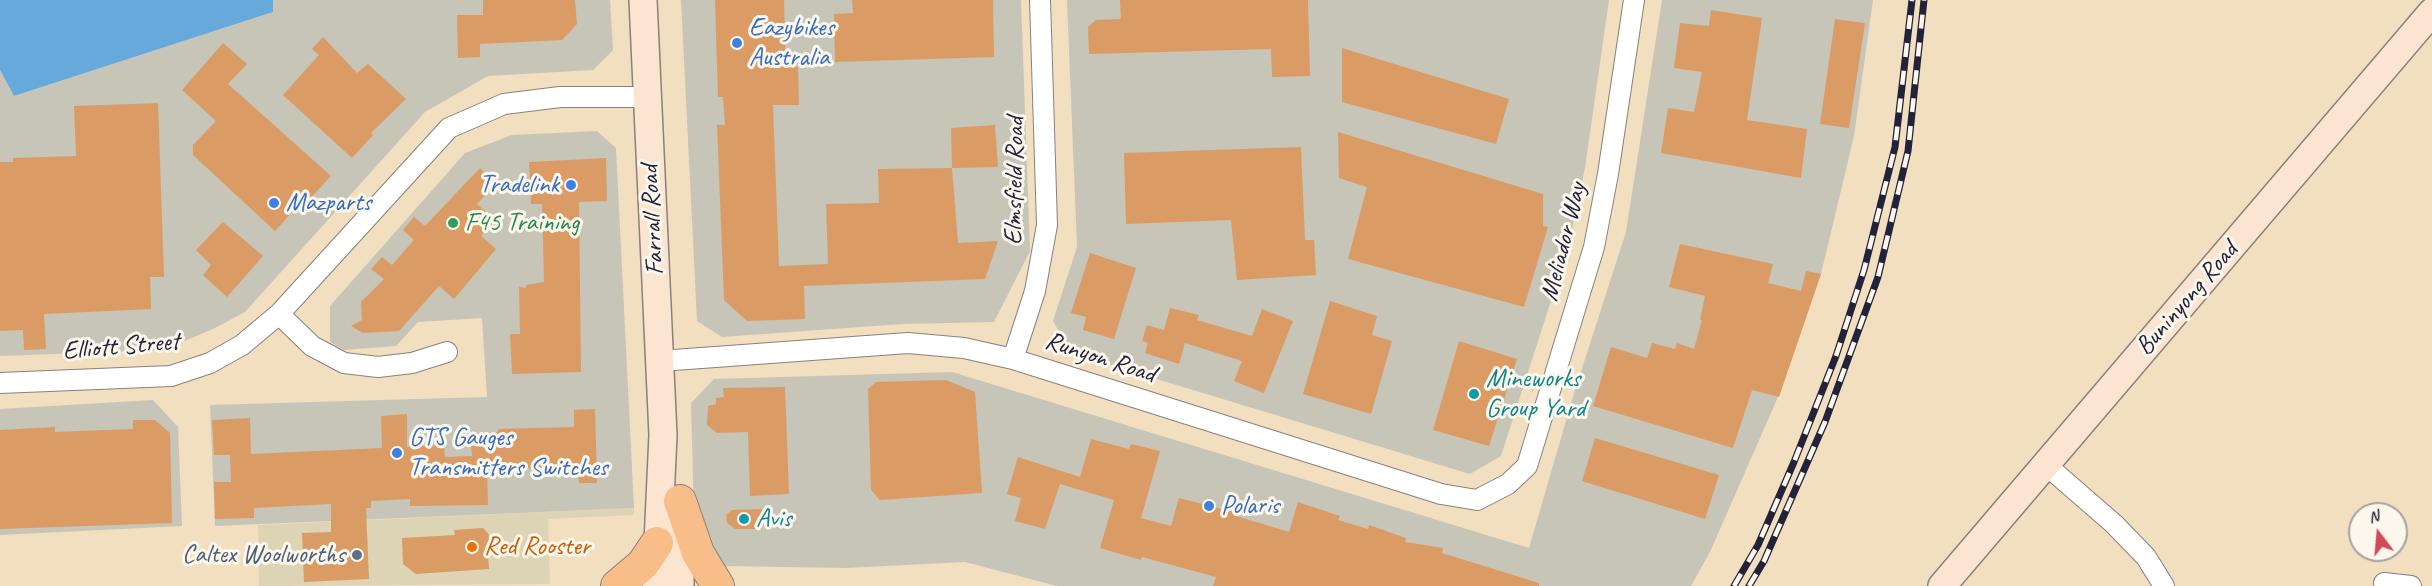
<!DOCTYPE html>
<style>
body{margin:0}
#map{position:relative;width:2432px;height:586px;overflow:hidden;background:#f1dfbf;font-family:Caveat,sans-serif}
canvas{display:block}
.north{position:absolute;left:2348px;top:502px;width:60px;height:60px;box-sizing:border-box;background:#fbf7ec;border:2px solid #a4a2a5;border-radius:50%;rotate:344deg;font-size:16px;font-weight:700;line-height:24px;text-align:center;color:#22223b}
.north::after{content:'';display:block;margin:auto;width:21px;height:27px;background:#d1495b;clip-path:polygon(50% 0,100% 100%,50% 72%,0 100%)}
</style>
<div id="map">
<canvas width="2432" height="586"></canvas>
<div class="north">N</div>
</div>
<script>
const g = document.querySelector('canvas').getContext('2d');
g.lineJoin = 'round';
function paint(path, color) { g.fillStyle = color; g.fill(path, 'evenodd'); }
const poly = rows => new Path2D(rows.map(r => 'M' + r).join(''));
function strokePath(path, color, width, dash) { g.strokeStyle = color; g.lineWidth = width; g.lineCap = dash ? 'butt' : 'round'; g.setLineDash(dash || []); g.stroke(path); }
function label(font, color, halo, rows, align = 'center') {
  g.font = font + ' Caveat,sans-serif'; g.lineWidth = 6; g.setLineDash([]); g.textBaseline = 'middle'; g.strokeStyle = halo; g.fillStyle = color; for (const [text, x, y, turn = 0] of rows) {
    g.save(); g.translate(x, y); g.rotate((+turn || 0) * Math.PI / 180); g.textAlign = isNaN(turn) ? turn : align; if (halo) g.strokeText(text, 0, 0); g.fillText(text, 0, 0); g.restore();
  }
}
const built = poly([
 [634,508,634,515,548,519,550,584,259,586,258,525]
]);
const industrial = poly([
 [273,0,610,0,613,50,593,70,488,76,425,112,245,312,213,329,163,350,0,356,0,70,14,96,273,12],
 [681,0,1021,0,1030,251,994,322,902,324,722,337,697,321],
 [1067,0,1609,0,1585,168,1568,248,1501,456,1470,474,1071,353,1053,321,1077,247],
 [1662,0,1873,0,1854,136,1821,274,1778,397,1710,552,1691,586,1057,586,965,562,846,568,724,566,694,517,691,403,714,379,952,372,1529,548,1575,390,1626,232],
 [597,131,616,148,634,508,215,526,210,405,487,397,482,318,418,322,396,346,344,350,330,342,330,306,465,153,512,135],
 [153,400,178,427,182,526,0,535,0,409]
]);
const water = poly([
 [0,0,273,0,273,12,14,96,0,70]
]);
const building = poly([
 [483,0,575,0,577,24,562,40,480,44,480,57,458,58,457,15,483,15],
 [715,0,784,0,786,67,798,67,799,105,773,105,779,266,828,264,826,204,879,203,878,169,952,168,958,243,998,241,985,279,804,286,805,319,747,321,724,300,717,125,725,125,723,97,718,97],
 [852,0,993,0,994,57,835,62,834,14,853,13],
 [1120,0,1308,0,1310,76,1272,77,1271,49,1089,54,1088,27,1096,20,1121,19],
 [1711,10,1762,18,1747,120,1807,129,1801,178,1661,153,1668,108,1694,112,1702,72,1674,68,1680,23,1709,26],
 [1835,19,1865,23,1849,128,1820,124],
 [323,37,357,73,368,64,406,99,371,133,373,135,352,158,283,95,319,55,312,49],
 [223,43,247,64,228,84,331,176,305,204,302,201,275,231,193,155,193,145,216,121,182,90],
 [1342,48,1509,99,1496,144,1342,102],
 [158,103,164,277,150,277,151,309,44,314,46,349,24,350,23,330,0,331,0,162,13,162,13,158,76,156,74,106],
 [995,125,998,167,952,168,951,128],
 [1338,132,1543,194,1543,226,1548,227,1524,307,1348,259,1367,187,1339,178],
 [1301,147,1305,240,1314,240,1316,275,1237,280,1231,220,1126,224,1124,153],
 [606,158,607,201,579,202,581,372,512,374,510,334,520,334,519,287,526,288,526,285,544,282,542,204,531,204,529,162],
 [480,168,496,184,477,204,495,220,481,236,496,249,454,299,439,286,399,331,363,333,351,326,362,320,361,302,384,279,371,269,382,257,392,265,414,240,403,230,414,217,425,226],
 [223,222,263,256,227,297,203,275,211,265,196,250],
 [1680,244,1773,264,1768,283,1801,291,1806,271,1821,274,1779,397,1752,390,1733,448,1593,406,1611,347,1647,358,1652,343,1675,349,1677,343,1694,349,1702,320,1700,320,1705,296,1669,287],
 [1090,253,1136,268,1114,339,1083,330,1086,317,1071,313],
 [1330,301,1377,316,1372,335,1392,341,1371,414,1303,394],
 [1170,308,1199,315,1197,320,1252,336,1262,309,1293,321,1264,393,1234,381,1242,361,1185,343,1179,364,1145,353,1148,343,1142,341,1147,325,1164,330],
 [1459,341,1517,359,1489,446,1433,430],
 [946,380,975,392,982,493,880,500,871,490,868,389,876,382],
 [785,387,789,494,750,496,748,432,717,433,707,425,708,406,716,404,716,398,724,397,723,388],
 [595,409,597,483,579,483,577,466,487,470,488,505,410,506,410,499,371,501,371,508,366,508,369,579,304,582,302,533,331,532,331,504,254,508,254,518,215,519,214,482,231,482,230,455,214,455,212,420,250,418,251,454,382,448,381,416,407,414,407,447,444,445,445,457,472,456,470,434,498,432,498,429,574,427,574,410],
 [133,420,155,420,170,433,172,523,0,529,0,430,55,427,55,432,133,429],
 [1595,438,1719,475,1705,519,1582,481],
 [1091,439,1129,449,1131,444,1160,451,1141,518,1171,526,1179,498,1234,512,1233,515,1289,532,1298,502,1340,516,1338,520,1368,529,1369,525,1406,538,1405,542,1443,548,1442,553,1539,583,1539,586,1213,586,1216,577,1142,557,1141,560,1100,548,1114,500,1060,484,1045,529,1015,521,1021,498,1007,494,1018,457,1080,477],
 [762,509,762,529,735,529,727,523,726,515,732,510],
 [483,528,494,540,498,540,498,553,488,554,489,569,416,574,403,564,402,538,455,535,454,530]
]);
const minor = poly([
 [279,314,312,346,344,363,378,367,412,363,447,352],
 [1013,359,1035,291,1047,225,1040,0],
 [660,361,908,343,964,348,1013,359,1441,494,1477,500,1508,484,1527,466,1594,247,1608,174,1634,0],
 [0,383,171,376,210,363,242,345,279,314,449,128,504,104,560,97,646,97],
 [2045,464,2114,524,2146,557,2164,586],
 [2384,583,2411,586]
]);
const secondary = poly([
 [643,0,663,435,656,586],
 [680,586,680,511],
 [1942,586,2432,12]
]);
const trunk = poly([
 [680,501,698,553,718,586],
 [617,586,643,564,657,543]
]);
const rail = poly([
 [1734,586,1758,545,1794,462,1836,356,1864,270,1895,147,1912,0],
 [1749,586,1764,561,1825,422,1878,277,1908,151,1924,0]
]);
const markers = [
 [737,43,6,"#3f7fe0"],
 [571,185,6,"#3f7fe0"],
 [274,203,6,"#3f7fe0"],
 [453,223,6,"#2e9e5b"],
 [1474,394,6,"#0f9aa8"],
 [397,453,6,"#3f7fe0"],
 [1209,506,6,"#3f7fe0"],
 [744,519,6,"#0f9aa8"],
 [472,547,6,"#e8710a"],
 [357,555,6,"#5c6f8a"]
];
const shopNames = [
 ["Eazybikes",749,28],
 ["Australia",749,58],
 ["Tradelink",559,185,"right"],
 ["Mazparts",286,203],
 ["GTS Gauges",409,438],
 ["Transmitters Switches",409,468],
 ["Polaris",1221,506]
];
const streetNames = [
 ["Elmsfield Road",1015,181,-89],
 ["Farrall Road",653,220,-93],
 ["Meliador Way",1564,242,-76],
 ["Buninyong Road",2187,299,-49],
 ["Elliott Street",121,347,-5],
 ["Runyon Road",1100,358,18]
];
const leisureNames = [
 ["F45 Training",465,223]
];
const cultureNames = [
 ["Mineworks",1486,379],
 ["Group Yard",1486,409],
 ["Avis",756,519]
];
const foodNames = [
 ["Red Rooster",484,547]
];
const serviceNames = [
 ["Caltex Woolworths",345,555]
];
paint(built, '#ddd4b5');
paint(industrial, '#c7c5b8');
paint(water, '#67a9db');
paint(building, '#da9b64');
strokePath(minor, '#8a807d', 22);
strokePath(secondary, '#8a807d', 30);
strokePath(trunk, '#8a807d', 34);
strokePath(minor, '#fff', 20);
strokePath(secondary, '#fce5d0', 27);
strokePath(trunk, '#f8bd89', 32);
strokePath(rail, '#22223b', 7);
strokePath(rail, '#fbf7ec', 4.5, [14]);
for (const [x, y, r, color] of markers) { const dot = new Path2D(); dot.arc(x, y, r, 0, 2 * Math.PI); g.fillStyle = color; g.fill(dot); strokePath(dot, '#fbf7ec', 2); }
label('26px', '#366cbe', '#fbf7ec', shopNames, 'left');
label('26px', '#22223b', '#fbf7ec', streetNames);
label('26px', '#27864d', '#fbf7ec', leisureNames, 'left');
label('26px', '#0d838f', '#fbf7ec', cultureNames, 'left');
label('26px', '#c56008', '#fbf7ec', foodNames, 'left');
label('26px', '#4e5e75', '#fbf7ec', serviceNames, 'right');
</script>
